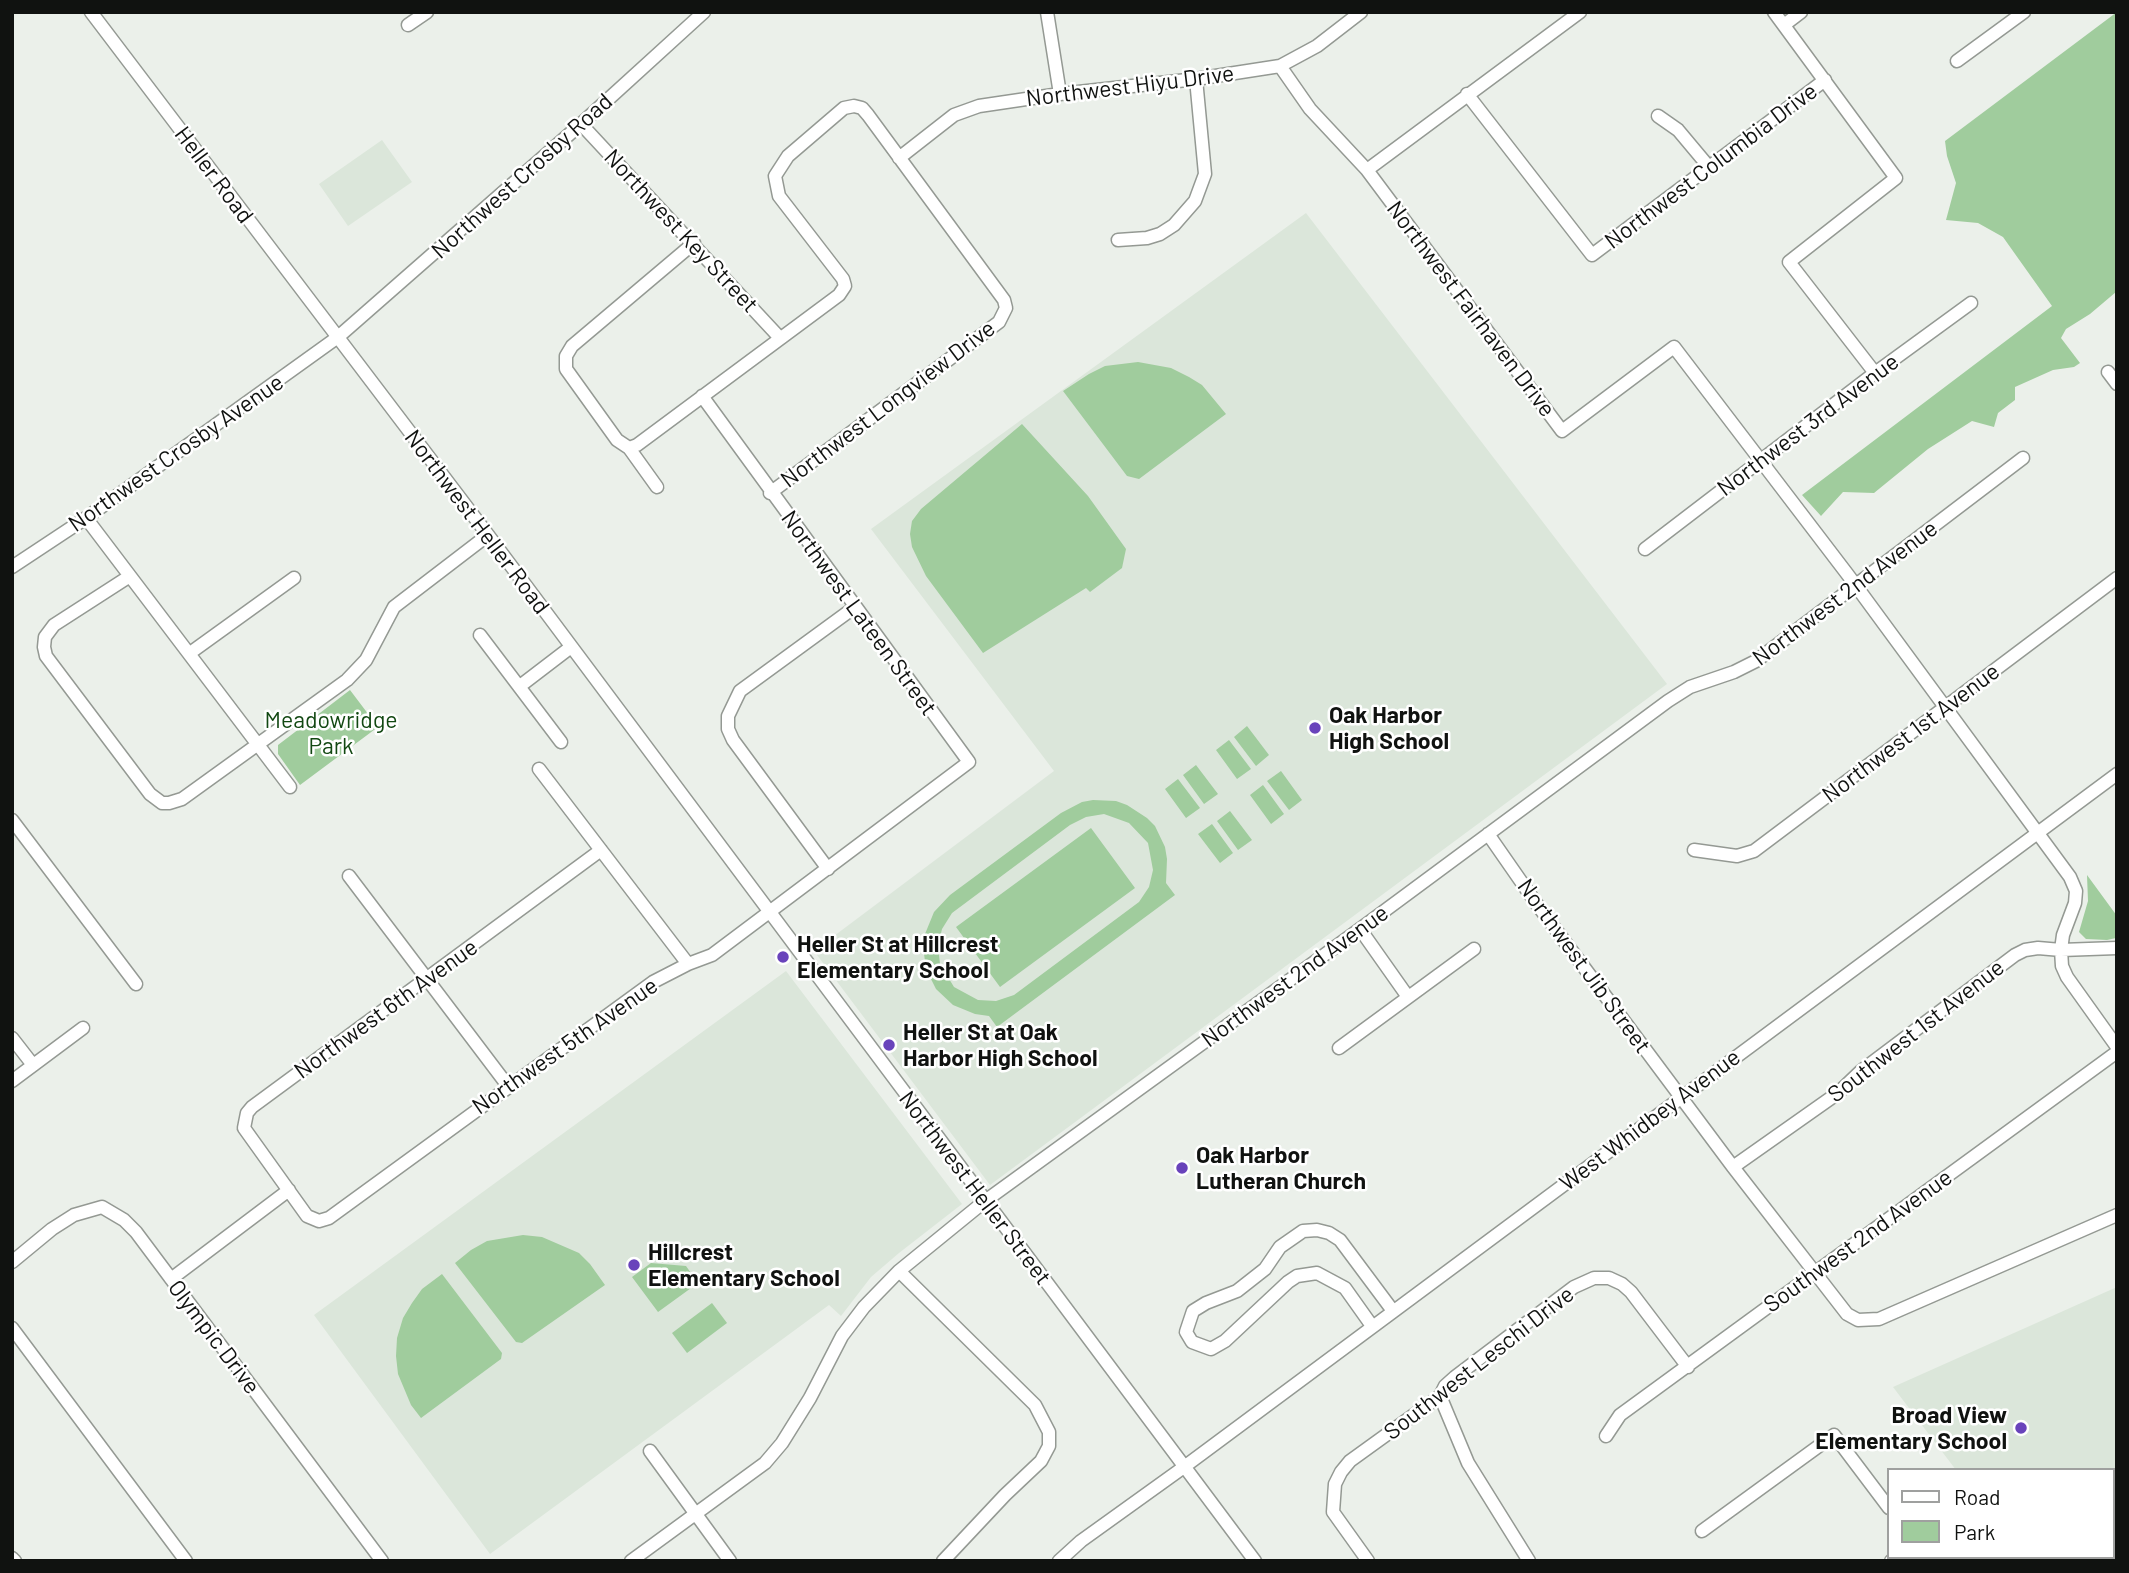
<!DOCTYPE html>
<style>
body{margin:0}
#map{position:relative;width:2129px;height:1573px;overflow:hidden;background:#ebf0ea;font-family:Barlow,sans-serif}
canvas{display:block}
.frame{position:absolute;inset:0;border:14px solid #101210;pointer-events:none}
.legend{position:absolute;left:1887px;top:1468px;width:228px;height:91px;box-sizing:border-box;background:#fff;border:2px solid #9fa09f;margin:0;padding:9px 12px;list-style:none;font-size:21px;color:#101210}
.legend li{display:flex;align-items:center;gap:14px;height:35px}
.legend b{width:35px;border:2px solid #9fa09f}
</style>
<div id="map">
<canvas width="2129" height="1573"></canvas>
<div class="frame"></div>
<ul class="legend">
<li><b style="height:9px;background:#fff"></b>Road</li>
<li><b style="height:19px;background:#a0cc9d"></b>Park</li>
</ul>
</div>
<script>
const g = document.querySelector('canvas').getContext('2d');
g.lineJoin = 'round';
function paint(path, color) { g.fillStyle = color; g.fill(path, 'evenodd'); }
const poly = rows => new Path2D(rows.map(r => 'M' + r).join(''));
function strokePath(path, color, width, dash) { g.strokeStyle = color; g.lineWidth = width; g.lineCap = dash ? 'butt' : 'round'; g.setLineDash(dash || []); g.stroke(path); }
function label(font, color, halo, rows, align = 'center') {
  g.font = font + ' Barlow,sans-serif'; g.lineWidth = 5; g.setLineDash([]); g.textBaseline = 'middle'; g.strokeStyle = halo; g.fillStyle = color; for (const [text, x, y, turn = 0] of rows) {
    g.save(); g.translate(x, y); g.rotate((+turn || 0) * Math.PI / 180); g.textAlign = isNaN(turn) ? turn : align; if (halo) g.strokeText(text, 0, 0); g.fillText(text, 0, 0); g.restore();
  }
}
const built = poly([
 [382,140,412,182,348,226,319,184],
 [1306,213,1667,684,990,1185,814,951,1054,771,871,529],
 [786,971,962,1204,899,1253,871,1277,841,1316,829,1305,490,1554,314,1315],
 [2117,1287,2117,1561,2026,1561,2023,1557,2113,1557,2113,1470,1956,1470,1893,1387]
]);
const green = poly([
 [2117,12,2117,289,2116,292,2090,314,2066,329,2061,338,2080,363,2074,367,2053,370,2015,387,2015,400,1998,413,1994,427,1972,421,1928,449,1874,493,1843,492,1821,516,1802,495,2052,306,2003,237,1978,223,1946,220,1956,183,1947,156,1945,141],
 [1138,362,1171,368,1189,377,1202,385,1226,414,1139,479,1127,476,1063,391,1089,374,1105,366],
 [1022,424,1088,496,1126,549,1122,568,1090,592,1086,588,983,653,926,576,912,547,910,534,912,521,921,509],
 [350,690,378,727,300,785,278,754,278,745],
 [1247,726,1269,755,1256,766,1234,737],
 [1229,740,1251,769,1237,779,1216,750],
 [1196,765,1218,794,1204,804,1183,775],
 [1281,771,1302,800,1289,810,1267,781],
 [1178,779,1200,808,1186,818,1165,789],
 [1263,785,1284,814,1271,824,1250,795],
 [1093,800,1116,801,1127,805,1147,818,1155,826,1165,847,1167,859,1166,883,1175,895,997,1027,989,1016,975,1014,953,1005,936,989,926,969,923,946,925,934,934,912,950,895,1061,813,1082,802],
 [1104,814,1129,823,1148,843,1153,870,1149,887,1139,902,1014,995,996,1001,978,1000,954,987,940,964,938,946,942,929,952,913,1070,825,1086,817],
 [1230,811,1252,840,1238,850,1217,821],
 [1212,824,1233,853,1220,863,1198,834],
 [1091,828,1135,888,1000,987,956,927],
 [2087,875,2117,916,2116,938,2107,940,2086,939,2079,932,2088,901],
 [523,1235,542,1237,579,1253,590,1264,605,1285,522,1343,516,1342,455,1263,471,1250,487,1241],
 [651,1263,686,1266,698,1283,658,1312,632,1277],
 [442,1274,502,1353,501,1359,421,1418,411,1405,398,1374,396,1356,397,1338,403,1318,412,1303,422,1289],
 [712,1303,727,1323,687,1353,672,1333]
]);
const minor = poly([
 [91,12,488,535,1255,1561],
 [1047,12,1060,94],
 [1774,12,1896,178,1789,262,1875,373],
 [408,25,427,12],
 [1784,25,1801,12],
 [1957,61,2024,12],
 [1280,66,1310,109,1367,170,1562,431,1674,347,1848,575,2070,877,2076,891,2075,903,2063,935,2061,950,2062,966,2067,977,2117,1047],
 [1467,94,1592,255,1825,80],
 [1658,116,1678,130,1709,167],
 [581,124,780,338],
 [899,158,954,115,979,106,1060,94,1196,79,1280,66,1317,46,1361,12],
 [1367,170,1580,12],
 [1118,240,1147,238,1160,234,1174,225,1195,201,1205,174,1196,79],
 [694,243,572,346,566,356,566,369,617,440,629,448,637,445,839,295,845,286,843,279,779,196,775,176,788,156,844,108,854,106,862,108,868,115,1004,300,1006,308,999,322,770,493],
 [2108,372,2117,384],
 [629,448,657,487],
 [86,518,290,787],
 [1645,549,1875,373,1971,303],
 [12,567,86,518,338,337,581,124,704,12],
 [130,576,54,625,45,637,44,647,46,656,150,794,162,803,169,803,182,799,347,680,366,660,394,607,488,535],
 [480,635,561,742],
 [190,653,294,578],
 [520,686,571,647],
 [539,769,688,964],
 [12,820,136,984],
 [1488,834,1536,903,1733,1167,1847,1314,1858,1320,1879,1319,2117,1215],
 [601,850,252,1107,247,1113,244,1128,307,1216,319,1221,329,1218,653,982,688,964,712,955,969,762,702,396],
 [1694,850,1737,856,1754,851,2117,578],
 [828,869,733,740,728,729,728,716,740,691,855,607],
 [349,876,508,1086],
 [1360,929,1408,997],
 [12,1038,33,1065],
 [1339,1048,1474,949],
 [12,1081,83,1028],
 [1733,1167,1838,1093,1861,1071,2015,955,2025,950,2038,948,2061,950,2117,948],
 [12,1262,52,1229,74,1215,102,1207,124,1220,136,1232,382,1561],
 [899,1271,1035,1405,1049,1432,1049,1446,1041,1461,1005,1495,943,1561],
 [171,1279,289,1190],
 [1372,1326,1345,1288,1317,1273,1297,1276,1288,1282,1225,1341,1211,1349,1192,1342,1186,1332,1193,1311,1206,1303,1237,1291,1265,1269,1280,1247,1303,1231,1317,1230,1329,1233,1340,1240,1393,1311],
 [12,1328,186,1561],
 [1440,1396,1468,1463,1529,1561],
 [1606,1436,1620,1415,2117,1052],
 [650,1451,730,1561],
 [1702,1531,1834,1435,1889,1508],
 [1927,1557,1930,1561],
 [12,1558,15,1561],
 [631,1561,765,1463,782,1443,810,1398,842,1336,864,1307,899,1271,985,1201,1360,929,1668,701,1690,687,1734,672,1756,661,2023,458],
 [1059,1561,1081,1541,1184,1467,2117,774],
 [1368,1561,1333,1512,1335,1484,1341,1472,1350,1461,1440,1396,1445,1386,1455,1377,1574,1287,1594,1278,1609,1278,1622,1284,1631,1292,1688,1367],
 [1891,1561,1896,1557]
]);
const markers = [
 [1315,728,7,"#6943bb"],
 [783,957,7,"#6943bb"],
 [889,1045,7,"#6943bb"],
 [1182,1168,7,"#6943bb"],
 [634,1265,7,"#6943bb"],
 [2021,1428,7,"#6943bb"]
];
const streetNames = [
 ["Northwest Hiyu Drive",1130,86,-7],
 ["Northwest Columbia Drive",1711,166,-37],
 ["Heller Road",214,175,53],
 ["Northwest Crosby Road",522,176,-42],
 ["Northwest Key Street",681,231,47],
 ["Northwest Fairhaven Drive",1471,309,53],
 ["Northwest Longview Drive",888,404,-37],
 ["Northwest 3rd Avenue",1808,425,-37],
 ["Northwest Crosby Avenue",176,453,-35],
 ["Northwest Heller Road",477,522,53],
 ["Northwest 2nd Avenue",1845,593,-37],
 ["Northwest Lateen Street",859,613,54],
 ["Northwest 1st Avenue",1911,733,-37],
 ["Northwest Jib Street",1584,966,54],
 ["Northwest 2nd Avenue",1295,976,-36],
 ["Northwest 6th Avenue",386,1009,-36],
 ["Southwest 1st Avenue",1916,1031,-38],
 ["Northwest 5th Avenue",565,1046,-35],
 ["West Whidbey Avenue",1650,1120,-37],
 ["Northwest Heller Street",975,1188,53],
 ["Southwest 2nd Avenue",1858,1241,-36],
 ["Olympic Drive",214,1337,53],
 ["Southwest Leschi Drive",1479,1363,-38]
];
const poiNames = [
 ["Oak Harbor",1329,715],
 ["High School",1329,741],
 ["Heller St at Hillcrest",797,944],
 ["Elementary School",797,970],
 ["Heller St at Oak",903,1032],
 ["Harbor High School",903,1058],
 ["Oak Harbor",1196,1155],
 ["Lutheran Church",1196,1181],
 ["Hillcrest",648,1252],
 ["Elementary School",648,1278],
 ["Broad View",2007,1415,"right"],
 ["Elementary School",2007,1441,"right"]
];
const parkNames = [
 ["Meadowridge",331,720],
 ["Park",331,746]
];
paint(built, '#dbe6da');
paint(green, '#a0cc9d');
strokePath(minor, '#949993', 15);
strokePath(minor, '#fff', 12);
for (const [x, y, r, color] of markers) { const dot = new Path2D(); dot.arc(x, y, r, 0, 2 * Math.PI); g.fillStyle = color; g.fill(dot); strokePath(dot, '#fff', 2.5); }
label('23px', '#101210', '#fff', streetNames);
label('bold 23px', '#101210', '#fff', poiNames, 'left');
label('23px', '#124812', '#fff', parkNames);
</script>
